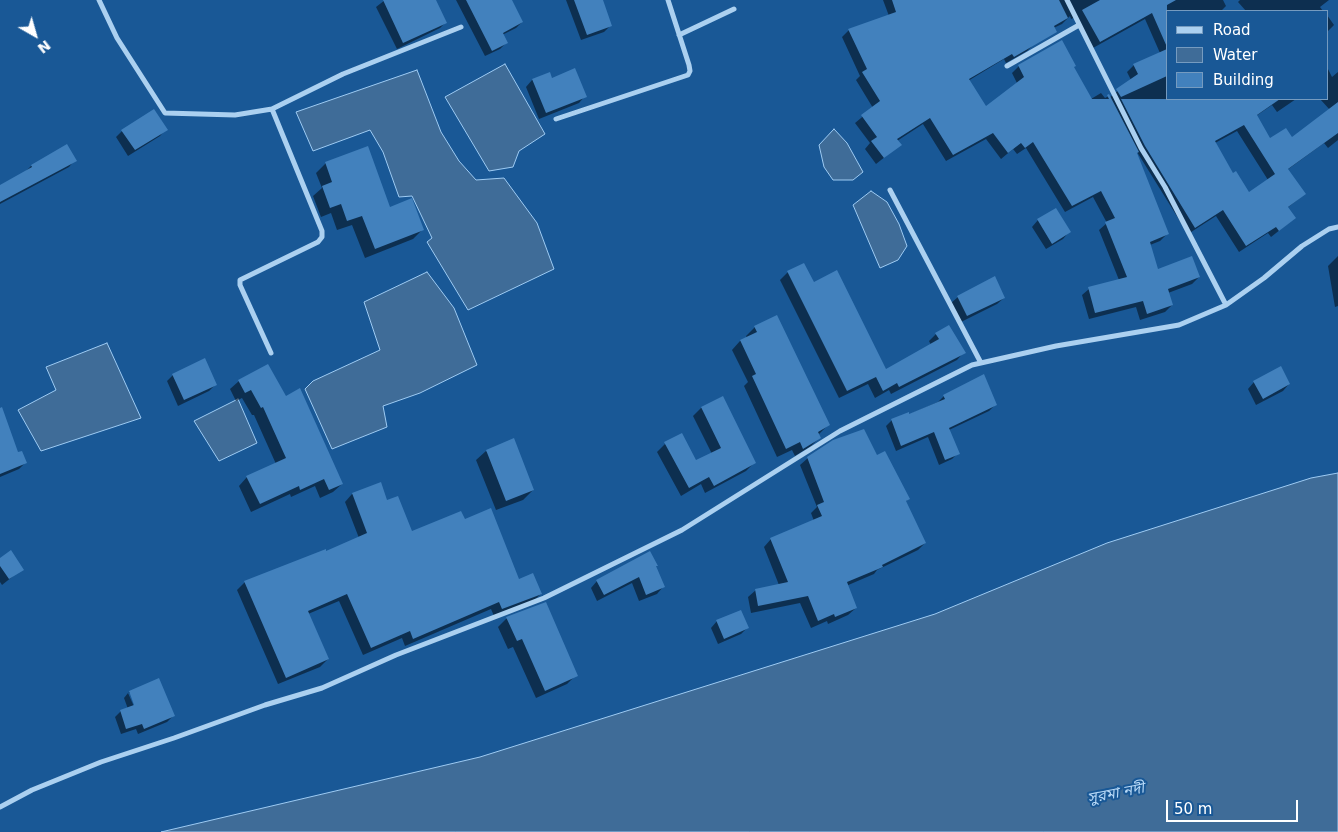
<!DOCTYPE html>
<meta charset="utf-8">
<style>
body{margin:0}
#map{position:relative;width:1338px;height:832px;overflow:hidden;background:#195896;font-family:"DejaVu Sans",sans-serif}
canvas{display:block}
.legend{position:absolute;left:1166px;top:10px;width:162px;height:90px;box-sizing:border-box;background:#195896;border:1px solid #759bc0;margin:0;padding:6px 9px;list-style:none;font-size:15px;color:#fff}
.legend li{display:flex;align-items:center;gap:10px;height:25px}
.legend b{width:25px;border:1px solid #759bc0}
.north{position:absolute;left:10px;top:10px;width:50px;height:50px;-webkit-text-stroke:4px #195896;paint-order:stroke;rotate:142deg;font-size:14px;font-weight:700;line-height:20px;text-align:center;color:#fff}
.north::after{content:'';display:block;margin:auto;width:18px;height:22px;background:#fff;clip-path:polygon(50% 0,100% 100%,50% 72%,0 100%)}
.scale{position:absolute;left:1166px;top:800px;width:132px;height:22px;box-sizing:border-box;border:2px solid #fff;border-top:0;padding-left:6px;font-size:15px;line-height:18px;white-space:nowrap;color:#fff;-webkit-text-stroke:4px #195896;paint-order:stroke}
</style>
<div id="map">
<canvas width="1338" height="832"></canvas>
<ul class="legend">
<li><b style="height:6px;background:#abd0f0"></b>Road</li>
<li><b style="height:14px;background:#3f6c98"></b>Water</li>
<li><b style="height:14px;background:#4281bd"></b>Building</li>
</ul>
<div class="north">N</div>
<div class="scale">50 m</div>
</div>
<script>
const g = document.querySelector('canvas').getContext('2d');
g.lineJoin = 'round';
function paint(path, color) { g.fillStyle = color; g.fill(path, 'evenodd'); }
const poly = rows => new Path2D(rows.map(r => 'M' + r).join(''));
function strokePath(path, color, width, dash) { g.strokeStyle = color; g.lineWidth = width; g.lineCap = dash ? 'butt' : 'round'; g.setLineDash(dash || []); g.stroke(path); }
function label(font, color, halo, rows, align = 'center') {
  g.font = font + ' "DejaVu Sans","Noto Sans Bengali",sans-serif'; g.lineWidth = 4; g.setLineDash([]); g.textBaseline = 'middle'; g.strokeStyle = halo; g.fillStyle = color; for (const [text, x, y, turn = 0] of rows) {
    g.save(); g.translate(x, y); g.rotate((+turn || 0) * Math.PI / 180); g.textAlign = isNaN(turn) ? turn : align; if (halo) g.strokeText(text, 0, 0); g.fillText(text, 0, 0); g.restore();
  }
}
const water = poly([
 [505,64,545,134,519,151,513,167,489,171,445,97,505,64],
 [417,70,441,132,459,161,476,180,504,178,537,223,554,269,468,310,427,242,432,238,412,196,399,197,383,152,370,130,313,151,296,112,417,70],
 [834,129,847,143,863,172,853,180,833,180,824,167,819,145,834,129],
 [871,191,887,202,899,224,907,246,898,260,880,268,853,205,871,191],
 [427,272,454,308,477,365,420,393,383,406,387,427,332,449,305,389,313,381,380,350,364,302,427,272],
 [107,343,141,418,41,451,18,410,56,390,46,367,107,343],
 [238,399,257,443,219,461,194,421,238,399],
 [1338,473,1338,832,161,832,480,757,935,614,1107,543,1311,478,1338,473]
]);
const shadow = poly([
 [385,0,435,0,446,22,440,28,397,49,376,7],
 [456,0,511,0,522,22,516,28,502,35,506,43,500,49,485,56],
 [566,0,601,0,611,25,604,32,581,40],
 [883,0,1012,0,1034,44,1027,51,1006,63,1004,59,968,81,986,108,1017,83,1012,73,1019,66,1091,99,1101,93,1105,98,1109,96,1109,98,1131,80,1127,72,1134,65,1160,53,1145,19,1093,48,1076,17,1071,19,1070,16,1062,24,1045,32,1031,0,1223,0,1226,6,1221,11,1167,11,1167,99,1296,99,1277,112,1272,105,1256,116,1269,140,1292,139,1330,110,1320,99,1327,99,1327,67,1332,77,1338,72,1338,140,1328,148,1324,143,1287,170,1305,194,1287,208,1295,218,1271,237,1268,233,1239,252,1216,216,1188,234,1137,152,1135,154,1167,234,1160,241,1150,245,1157,271,1199,277,1192,284,1168,293,1172,305,1165,312,1140,320,1136,307,1089,319,1082,295,1089,289,1119,280,1099,230,1107,223,1093,197,1065,212,1026,148,1017,154,1013,149,1001,159,986,139,946,161,923,124,897,141,900,145,876,164,865,149,870,143,855,123,873,108,856,80,860,76,842,37,849,30,889,16],
 [1237,131,1268,180,1249,194,1233,174,1215,143],
 [1240,0,1329,0,1320,7,1323,11,1246,11,1238,2],
 [1327,15,1334,25,1327,32],
 [549,73,552,79,585,96,579,103,539,119,526,87,532,80],
 [166,129,160,136,128,156,116,137,122,131],
 [75,160,69,167,0,204,0,187,25,172,31,166],
 [326,163,389,209,423,229,413,239,365,258,352,225,337,230,331,213,321,217,313,196,322,188,316,173],
 [1038,220,1069,232,1063,239,1046,249,1032,227],
 [1338,256,1338,306,1335,307,1328,266],
 [788,272,814,284,885,371,931,345,929,341,936,334,964,352,957,360,891,394,889,390,875,398,868,384,839,398,780,280],
 [958,297,1004,298,997,304,961,322,951,303],
 [755,327,828,425,818,435,819,438,811,446,795,456,792,450,777,457,744,386,748,382,732,350,740,341,747,338,746,336],
 [173,375,216,384,209,391,178,406,167,381],
 [239,381,285,398,342,484,333,492,320,498,315,486,291,497,290,494,251,512,239,486,247,477,276,464,254,415,252,415,242,398,236,401,230,389],
 [1254,382,1289,384,1283,391,1256,405,1248,389],
 [944,396,995,405,989,411,949,430,958,453,952,459,939,465,928,437,896,451,886,426,892,420,908,415,938,402],
 [722,397,754,463,746,471,705,493,701,484,681,496,657,452,665,444,696,461,712,454,693,416,701,408],
 [0,408,17,454,25,463,19,469,0,477],
 [486,451,533,490,523,500,496,510,476,460],
 [877,457,908,499,905,502,925,543,918,550,877,570,874,574,846,586,856,608,848,615,828,624,827,621,811,628,800,603,751,613,748,597,756,590,779,585,764,547,771,539,814,521,811,513,817,507,800,465,808,458],
 [352,494,387,502,411,532,464,521,519,581,541,594,533,601,494,616,491,609,405,646,402,638,363,655,339,601,308,614,328,659,320,667,278,684,237,590,245,582,326,552,359,538,345,502],
 [0,559,22,569,2,585,0,582],
 [655,566,663,587,657,594,639,601,632,583,597,601,591,588,597,581],
 [545,604,576,675,567,684,536,698,513,647,508,649,498,627,506,619],
 [717,621,747,628,741,634,718,644,711,628],
 [159,680,173,716,167,722,138,734,136,729,121,734,115,717,121,711,128,709,124,698,128,693,136,711,138,710,131,693,128,693]
]);
const building = poly([
 [383,0,436,0,447,23,403,43],
 [466,0,512,0,523,22,503,33,508,43,492,51],
 [574,0,603,0,612,26,587,35],
 [892,0,1059,0,1068,18,1054,26,1057,32,1014,57,1012,54,969,79,986,106,1024,77,1018,65,1062,40,1076,66,1074,67,1092,99,1109,99,1107,95,1109,94,1139,152,1137,153,1169,234,1150,242,1158,269,1192,256,1200,277,1168,289,1173,305,1147,314,1143,301,1095,313,1088,287,1127,277,1105,222,1115,218,1101,191,1072,206,1033,142,1025,148,1021,143,1008,153,993,133,953,155,930,118,897,139,902,145,884,158,871,141,877,137,861,115,880,101,862,72,867,69,848,29,896,12],
 [1100,0,1176,0,1167,5,1167,47,1152,13,1100,42,1082,10],
 [1167,49,1167,76,1121,97,1116,89,1138,74,1133,64],
 [575,68,587,97,546,113,532,79,550,72,552,78],
 [1121,99,1280,99,1257,115,1270,138,1286,128,1292,137,1338,102,1338,133,1288,169,1306,194,1288,207,1296,218,1279,231,1276,227,1246,246,1223,210,1195,228,1145,146],
 [1244,125,1275,174,1249,192,1236,171,1233,173,1215,141],
 [154,109,168,130,135,150,121,130],
 [67,144,77,161,0,202,0,185,32,167,31,165],
 [368,146,390,207,412,198,424,230,375,249,362,216,347,221,341,204,330,208,322,186,332,182,325,162],
 [1056,208,1071,232,1052,244,1037,219],
 [804,263,814,282,837,270,886,369,939,339,935,333,949,325,966,353,899,387,897,383,883,391,876,377,847,391,787,271],
 [995,276,1005,298,967,316,957,296],
 [777,315,830,425,818,432,821,438,803,449,800,442,786,449,752,376,756,374,740,340,757,332,754,326],
 [205,358,217,385,184,400,172,374],
 [268,364,286,396,300,388,343,484,329,490,324,479,300,490,299,486,260,504,246,476,286,458,263,407,261,408,251,390,245,393,238,380],
 [1281,366,1290,384,1263,399,1253,381],
 [984,374,997,405,949,428,960,454,945,460,934,432,901,446,891,419,909,412,909,414,945,399,943,395],
 [723,396,756,463,714,486,709,477,689,488,664,442,682,433,696,460,721,448,701,407],
 [2,407,18,452,22,451,27,463,0,474,0,408],
 [864,429,877,455,885,451,910,499,906,501,926,543,882,565,883,567,847,582,857,608,835,617,834,614,818,621,808,596,758,606,755,589,788,582,770,538,822,516,817,505,824,502,807,457,833,440],
 [514,438,534,490,506,501,486,450],
 [381,482,387,500,398,496,412,531,461,511,465,519,491,508,519,579,533,573,542,594,502,609,499,602,413,639,410,631,371,648,347,594,308,611,329,659,286,678,244,581,326,549,326,551,367,533,352,493],
 [11,550,24,570,9,579,0,566,0,558],
 [650,551,658,566,656,566,665,587,646,595,639,577,604,595,596,580],
 [546,602,578,676,545,691,522,639,517,641,506,617],
 [741,610,749,628,724,639,716,620],
 [159,678,175,716,144,729,142,724,126,729,120,710,134,705,129,691]
]);
const street = poly([
 [99,0,117,38,165,113,235,115,272,109,343,74,461,27],
 [1067,0,1141,148,1165,187,1226,305],
 [679,35,734,9],
 [1007,66,1079,25],
 [556,119,688,75,690,71,689,65,668,0],
 [890,190,981,363],
 [271,353,240,285,240,280,318,242,322,237,322,231,272,109],
 [0,807,32,790,101,762,174,738,265,705,322,688,396,655,544,598,682,530,840,431,972,365,1056,346,1179,325,1226,305,1264,278,1302,246,1329,229,1338,227]
]);
const waterNames = [
 ["সুরমা নদী",1116,794,-11]
];
paint(water, '#3f6c98');
strokePath(water, '#9ecbf3', 1);
paint(shadow, '#0007');
paint(building, '#4281bd');
strokePath(street, '#abd0f0', 5);
label('italic 15px', '#b8d9f7', '#195896', waterNames);
</script>
